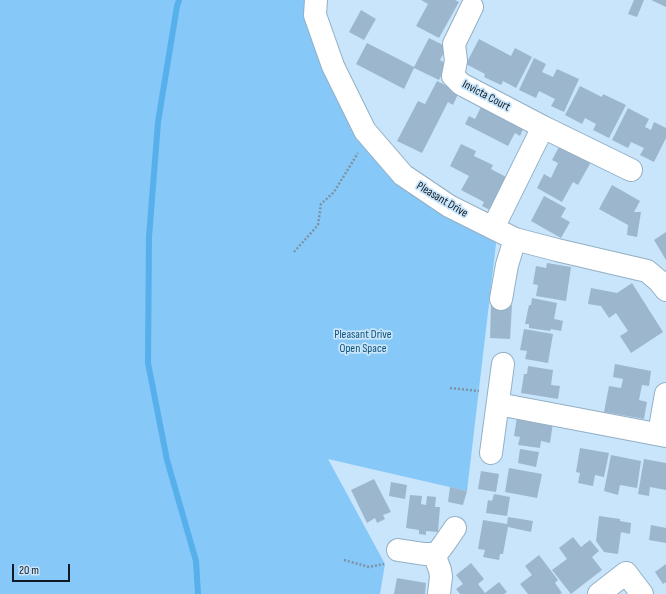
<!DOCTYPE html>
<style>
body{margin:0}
#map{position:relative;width:666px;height:594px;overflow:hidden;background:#c8e5fb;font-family:"Sofia Sans Condensed",sans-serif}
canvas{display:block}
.scale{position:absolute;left:12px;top:564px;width:58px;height:18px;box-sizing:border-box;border:2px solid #101a22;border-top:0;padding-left:5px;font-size:12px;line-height:14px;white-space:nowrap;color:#101a22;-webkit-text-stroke:3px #c8e5fb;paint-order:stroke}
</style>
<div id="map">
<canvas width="666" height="594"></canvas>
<div class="scale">20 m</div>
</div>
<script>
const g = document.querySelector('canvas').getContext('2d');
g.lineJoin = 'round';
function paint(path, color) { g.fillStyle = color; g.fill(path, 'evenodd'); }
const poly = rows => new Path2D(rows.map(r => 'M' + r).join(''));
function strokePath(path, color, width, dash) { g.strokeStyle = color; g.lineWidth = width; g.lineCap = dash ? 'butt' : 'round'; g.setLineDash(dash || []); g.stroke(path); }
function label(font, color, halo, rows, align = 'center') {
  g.font = font + ' "Sofia Sans Condensed",sans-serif'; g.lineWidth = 3.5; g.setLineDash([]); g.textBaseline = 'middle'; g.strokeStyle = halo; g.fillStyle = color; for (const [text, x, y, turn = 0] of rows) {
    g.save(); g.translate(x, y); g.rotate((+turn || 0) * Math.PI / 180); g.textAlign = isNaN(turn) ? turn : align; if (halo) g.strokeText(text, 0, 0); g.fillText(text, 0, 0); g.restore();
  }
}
const green = poly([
 [0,0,316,0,315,15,385,155,493,228,496,244,467,491,328,459,385,564,380,594,0,594]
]);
const stream = poly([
 [179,0,177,6,158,122,149,237,148,363,167,460,196,561,198,594]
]);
const building = poly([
 [421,0,455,0,459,2,439,38,416,26,428,4],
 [634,0,644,0,637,17,628,14],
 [651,0,666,0,666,7],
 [361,10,376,19,364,40,349,32],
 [429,38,447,47,440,60,447,64,439,80,414,68,404,89,356,64,367,43,414,67],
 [479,39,511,56,515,48,532,57,516,88,503,81,501,85,484,77,485,74,466,64],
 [534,58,546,64,542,72,553,77,557,69,579,79,564,112,551,106,555,99,539,91,536,98,519,90],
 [437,81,459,92,453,105,448,102,422,153,397,141,418,101,425,104],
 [580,86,602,97,603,94,626,105,609,138,593,130,596,124,585,118,582,124,565,115],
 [483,103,525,125,520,136,515,133,508,146,465,124,469,116,475,119],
 [628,108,649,119,645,127,651,130,654,122,666,128,666,138,654,162,640,155,644,148,631,142,628,148,612,140],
 [461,144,476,151,474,156,493,165,491,169,506,177,490,210,482,206,484,202,461,190,469,176,450,166],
 [560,145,591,162,578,185,573,182,562,202,537,188,544,174,551,178,558,163,552,160],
 [612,185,640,201,634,212,641,212,637,237,627,235,628,225,599,209],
 [544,196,566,208,561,217,570,222,561,238,531,221],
 [666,232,666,260,654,240],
 [547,263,571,267,566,301,536,296,538,285,533,284,536,266,546,268],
 [632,283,663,332,631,353,620,336,628,331,616,313,609,318,601,306,588,304,591,288,617,293],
 [532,298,557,303,554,319,563,321,561,331,551,329,550,331,529,328,529,324,525,324,529,305,531,305],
 [491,305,512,305,510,339,490,338],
 [524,329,553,334,548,363,525,359,527,351,520,350],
 [615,364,651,371,649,386,642,385,639,400,647,402,644,419,604,412,609,386,621,388,623,379,613,377],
 [528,366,553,370,551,385,560,386,558,399,521,393,524,374,527,374],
 [517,417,553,423,550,443,541,441,540,448,518,445,520,437,514,436],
 [580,448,609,453,604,477,595,475,593,486,578,483,580,473,576,472],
 [520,449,539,452,536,467,518,463],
 [611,455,641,461,637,488,620,485,618,495,604,491],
 [644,459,666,463,666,490,650,487,649,496,638,494],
 [509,468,542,474,537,498,505,492],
 [481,471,499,474,496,492,478,489],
 [374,479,391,512,383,515,385,519,377,523,375,518,367,523,351,490],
 [391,482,407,485,405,499,389,496],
 [450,487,467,491,463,505,448,502],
 [494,494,510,497,507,516,486,513,488,500,492,501],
 [410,495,422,496,421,504,426,505,427,496,436,497,435,507,440,507,438,532,426,531,426,535,419,534,419,530,406,528],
 [599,516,620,519,620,521,631,523,630,534,621,532,618,554,604,552,596,541],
 [508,517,533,521,531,532,508,527,503,554,500,554,499,560,483,557,485,550,478,549,483,520,507,524],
 [651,525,666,528,666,543,649,540],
 [573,537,581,547,590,540,599,551,592,557,602,570,571,594,552,570,567,559,559,548],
 [539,555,558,580,555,583,562,593,560,594,528,594,520,584,532,575,525,566],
 [471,563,484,579,478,584,485,593,499,582,507,592,504,594,460,594,456,589,463,584,456,575],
 [666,564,666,582,663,584,655,572],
 [397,578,426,583,425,594,394,594]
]);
const path = poly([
 [294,252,318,225,321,204,334,192,358,153],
 [450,388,479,391],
 [344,560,369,567,384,564]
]);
const minor = poly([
 [316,0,315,15,333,66,365,131,403,175,449,206,515,239,557,250,647,271,659,281,666,290],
 [472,7,454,44,456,61,453,76,461,84,543,127,631,170],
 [493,228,543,127],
 [501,299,507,265,515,239],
 [498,404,666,436],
 [659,434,666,394],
 [491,453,503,364],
 [398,550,424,554,434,554,438,552,444,544,455,528],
 [434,554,440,570,441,577,439,594],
 [599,594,626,573,642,594]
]);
const streetNames = [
 ["Invicta Court",486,96,28],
 ["Pleasant Drive",442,200,31]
];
const parkNames = [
 ["Pleasant Drive",363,335],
 ["Open Space",363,349]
];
paint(green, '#86c8f8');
strokePath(stream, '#57b0ec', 6);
paint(building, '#9cb7cd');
strokePath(minor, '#93afc4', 24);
strokePath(path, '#7d92a3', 2.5, [2, 2]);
strokePath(minor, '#fff', 22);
label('12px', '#101a22', '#c8e5fb', streetNames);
label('12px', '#0d5279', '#c8e5fb', parkNames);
</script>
